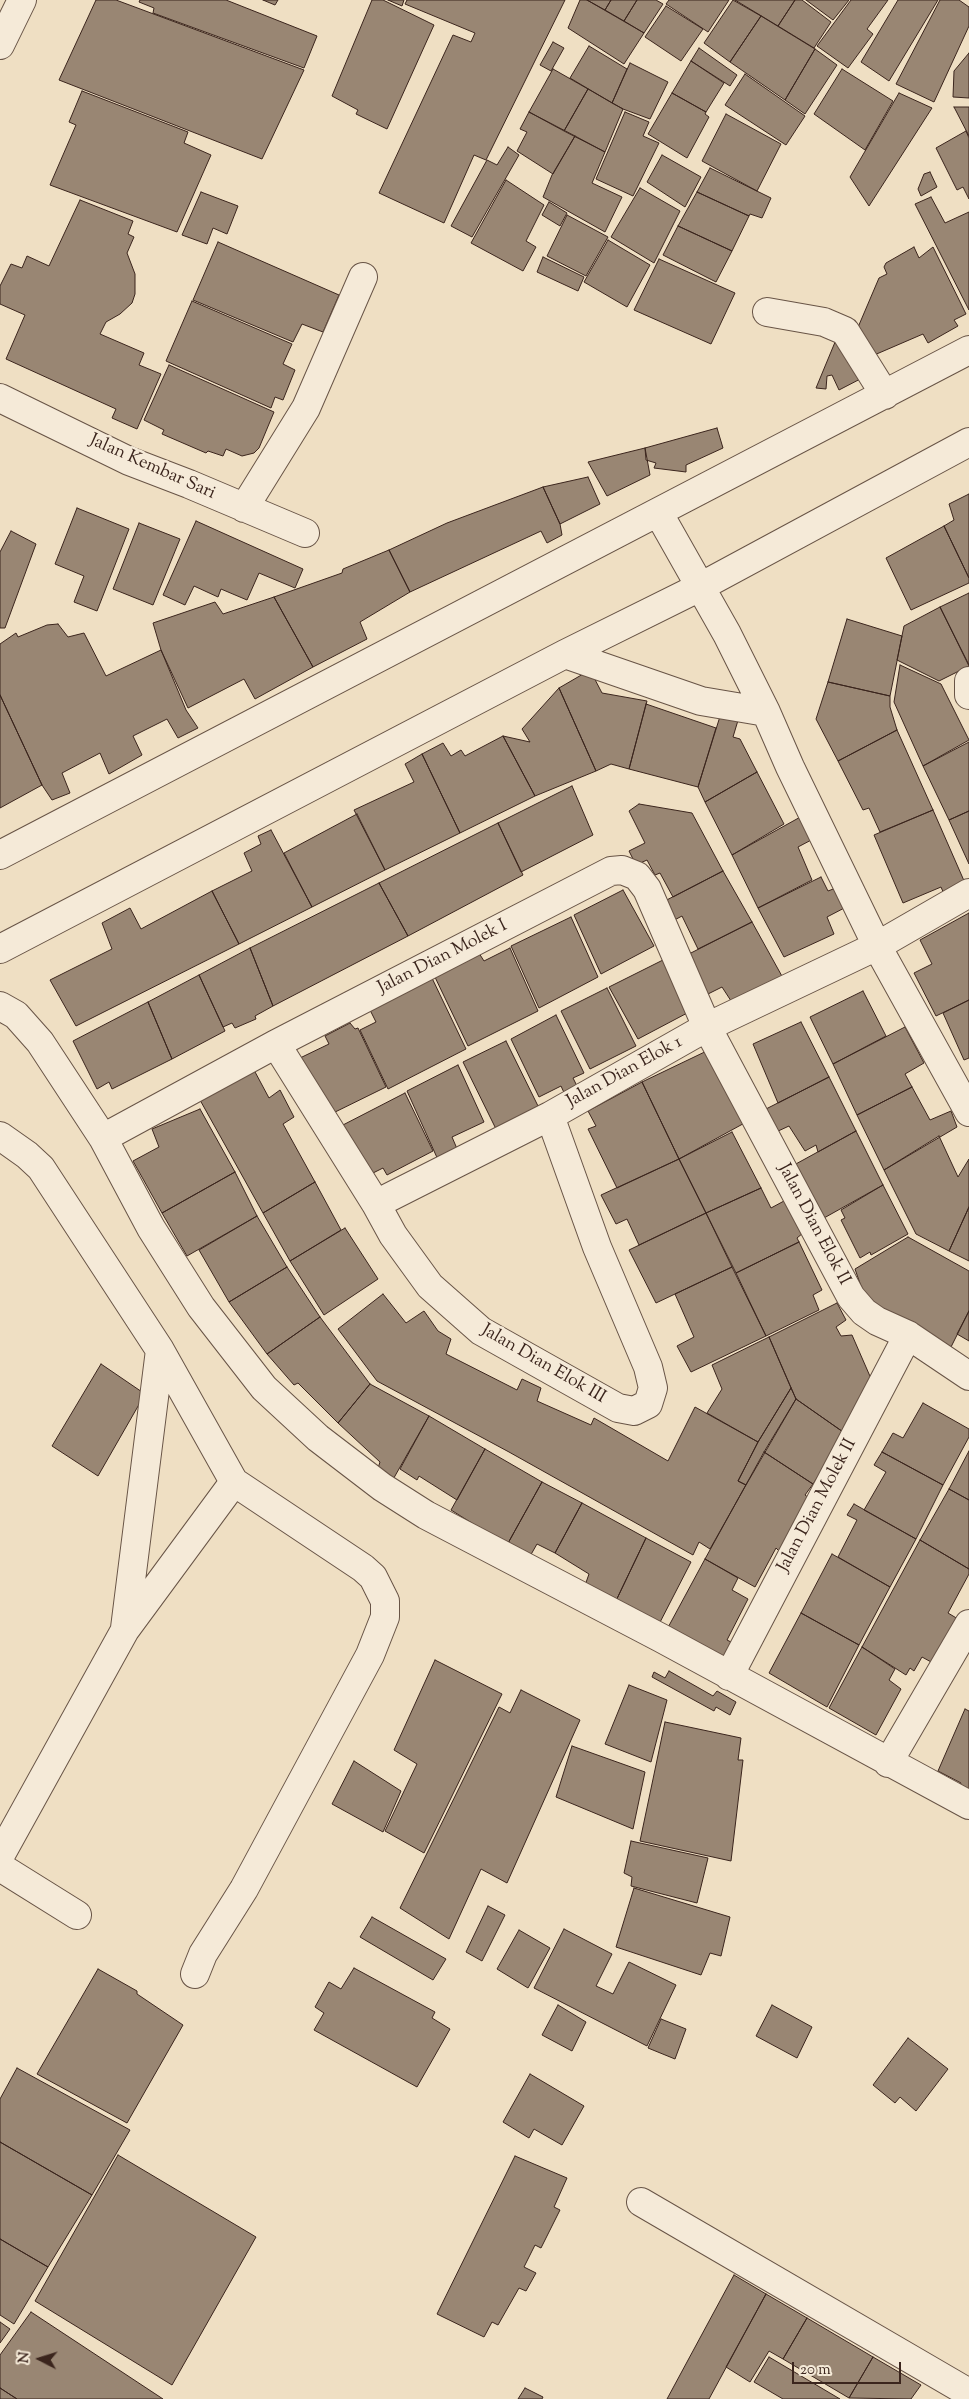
<!DOCTYPE html>
<style>
body{margin:0}
#map{position:relative;width:969px;height:2399px;overflow:hidden;background:#efdfc3;font-family:"Sorts Mill Goudy",serif}
canvas{display:block}
.north{position:absolute;left:15px;top:2334px;width:50px;height:50px;-webkit-text-stroke:4px #f5ead8;paint-order:stroke;rotate:275deg;font-size:14px;font-weight:700;line-height:20px;text-align:center;color:#3b251d}
.north::after{content:'';display:block;margin:auto;width:18px;height:22px;background:#3b251d;clip-path:polygon(50% 0,100% 100%,50% 72%,0 100%)}
.scale{position:absolute;left:792px;top:2362px;width:109px;height:22px;box-sizing:border-box;border:2px solid #3b251d;border-top:0;padding-left:6px;font-size:15px;line-height:18px;white-space:nowrap;color:#3b251d;-webkit-text-stroke:4px #f5ead8;paint-order:stroke}
</style>
<div id="map">
<canvas width="969" height="2399"></canvas>
<div class="north">N</div>
<div class="scale">20 m</div>
</div>
<script>
const g = document.querySelector('canvas').getContext('2d');
g.lineJoin = 'round';
function paint(path, color) { g.fillStyle = color; g.fill(path, 'evenodd'); }
const poly = rows => new Path2D(rows.map(r => 'M' + r).join(''));
function strokePath(path, color, width, dash) { g.strokeStyle = color; g.lineWidth = width; g.lineCap = dash ? 'butt' : 'round'; g.setLineDash(dash || []); g.stroke(path); }
function label(font, color, halo, rows, align = 'center') {
  g.font = font + ' "Sorts Mill Goudy",serif'; g.lineWidth = 5; g.setLineDash([]); g.textBaseline = 'middle'; g.strokeStyle = halo; g.fillStyle = color; for (const [text, x, y, turn = 0] of rows) {
    g.save(); g.translate(x, y); g.rotate((+turn || 0) * Math.PI / 180); g.textAlign = isNaN(turn) ? turn : align; if (halo) g.strokeText(text, 0, 0); g.fillText(text, 0, 0); g.restore();
  }
}
const building = poly([
 [96,0,116,0,304,70,262,159,59,80,96,0],
 [140,0,226,0,317,36,304,68,153,13,154,8,139,2,140,0],
 [263,0,278,0,275,5,263,0],
 [372,0,383,0,434,25,387,129,356,114,358,110,332,96,372,0],
 [388,0,404,0,402,6,388,0],
 [407,0,565,0,486,160,474,155,444,223,379,193,453,35,471,42,475,33,405,4,407,0],
 [580,0,587,0,644,33,624,64,568,28,580,0],
 [587,0,611,0,605,10,587,0],
 [611,0,637,0,624,21,605,10,611,0],
 [637,0,656,0,663,4,644,33,624,21,637,0],
 [669,0,729,0,708,32,666,4,669,0],
 [733,0,761,16,730,62,704,43,733,0],
 [735,0,795,0,778,26,735,0],
 [795,0,802,0,831,22,814,48,778,26,795,0],
 [806,0,849,0,833,20,806,0],
 [851,0,888,0,867,29,873,34,848,68,817,46,851,0],
 [898,0,938,0,889,81,861,62,898,0],
 [940,0,959,0,969,7,969,26,934,102,896,84,940,0],
 [666,6,703,29,681,61,645,37,666,6],
 [761,16,815,49,785,100,730,62,761,16],
 [553,42,564,48,551,71,540,65,553,42],
 [589,46,627,69,612,103,570,78,589,46],
 [699,48,737,75,730,86,691,61,699,48],
 [815,49,837,65,805,114,785,100,815,49],
 [969,53,969,98,953,97,954,71,969,53],
 [691,61,724,83,706,112,672,93,691,61],
 [630,63,668,82,650,119,623,109,612,103,630,63],
 [553,69,588,89,564,131,529,112,553,69],
 [842,69,893,101,865,150,814,114,842,69],
 [745,74,805,116,786,145,725,105,745,74],
 [588,89,623,109,605,152,564,131,588,89],
 [82,91,188,132,184,143,211,155,177,232,50,185,76,125,69,122,82,91],
 [672,93,706,112,705,114,709,117,687,158,648,134,672,93],
 [899,93,932,108,869,206,850,177,899,93],
 [954,107,969,107,969,136,954,107],
 [529,112,575,136,553,174,517,151,527,132,520,129,529,112],
 [625,112,649,122,643,136,659,143,633,196,596,179,625,112],
 [726,114,781,144,757,191,702,161,726,114],
 [966,131,969,138,969,199,963,187,957,190,936,148,966,131],
 [575,136,605,152,592,183,622,197,605,232,543,197,552,175,575,136],
 [508,147,519,155,472,237,451,226,487,160,497,165,508,147],
 [662,155,701,177,685,207,647,182,662,155],
 [710,168,771,198,762,218,750,214,749,216,697,192,710,168],
 [930,172,937,187,921,196,918,189,924,174,930,172],
 [506,180,544,205,526,241,536,247,523,271,471,243,506,180],
 [640,188,680,211,654,263,611,237,640,188],
 [201,192,238,206,227,234,213,228,207,244,182,235,201,192],
 [697,192,749,216,732,251,678,226,697,192],
 [931,197,945,223,969,212,969,310,915,204,931,197],
 [80,200,133,221,128,234,134,237,127,253,135,274,135,294,132,303,120,314,106,322,100,334,144,353,139,365,161,374,137,429,112,418,116,409,6,359,25,315,0,304,0,286,11,264,22,268,27,256,49,266,80,200],
 [549,202,567,213,560,226,542,215,549,202],
 [567,215,608,237,586,276,547,256,567,215],
 [678,226,732,251,716,282,663,255,678,226],
 [608,240,650,265,627,307,584,282,608,240],
 [218,242,339,295,323,332,302,324,293,342,193,300,218,242],
 [914,247,919,258,933,247,966,314,954,320,958,326,928,343,923,334,865,359,853,339,879,278,887,274,884,267,886,263,914,247],
 [543,257,584,277,578,291,537,272,543,257],
 [659,259,735,293,711,344,634,310,659,259],
 [192,301,292,344,283,364,295,370,283,400,275,397,271,408,166,361,192,301],
 [838,335,866,376,839,390,832,375,827,376,826,389,816,388,838,335],
 [169,365,274,412,259,448,254,453,242,456,226,449,223,456,208,451,206,453,162,434,164,430,144,420,169,365],
 [717,428,723,448,686,465,686,472,654,468,656,463,646,460,645,448,717,428],
 [645,448,650,475,607,496,588,462,645,448],
 [588,477,600,504,560,524,543,487,588,477],
 [543,487,560,524,562,535,547,543,541,531,410,592,389,550,447,523,543,487],
 [969,494,969,578,944,526,954,520,949,504,969,494],
 [77,508,129,529,97,611,74,602,84,576,55,564,77,508],
 [196,521,303,569,295,588,259,573,247,600,221,589,218,597,194,586,185,605,163,595,196,521],
 [139,523,180,539,153,605,113,589,139,523],
 [944,526,969,578,969,583,911,610,886,558,944,526],
 [11,531,36,544,5,628,0,628,0,552,11,531],
 [389,550,410,592,360,622,367,639,313,667,274,597,342,573,343,569,389,550],
 [969,593,969,665,940,607,969,593],
 [274,597,313,667,255,699,244,679,188,708,161,650,153,623,215,602,223,614,274,597],
 [940,607,969,666,939,681,897,660,904,626,940,607],
 [847,619,902,636,890,696,828,682,847,619],
 [58,624,68,637,84,633,106,676,161,650,186,710,198,728,178,738,167,719,133,736,142,755,109,774,100,753,62,773,70,793,52,800,42,785,0,695,0,644,16,633,18,637,47,625,58,624],
 [900,665,941,684,969,740,923,766,894,702,900,665],
 [590,670,602,693,647,701,629,769,611,764,596,771,559,688,590,670],
 [828,682,890,696,890,707,897,730,838,761,816,719,828,682],
 [559,688,596,771,535,796,503,736,530,742,522,729,559,688],
 [0,695,42,785,0,808,0,695],
 [646,704,716,728,698,787,629,769,646,704],
 [722,710,739,717,733,737,740,739,757,772,705,802,698,787,722,710],
 [897,730,933,810,880,832,869,808,863,810,838,761,897,730],
 [503,736,535,796,460,833,422,754,443,743,451,756,461,750,465,756,503,736],
 [969,742,969,811,949,820,923,766,969,742],
 [422,754,460,833,385,870,354,810,414,782,405,764,422,754],
 [757,772,784,824,732,855,705,802,757,772],
 [572,786,593,835,521,872,498,823,572,786],
 [639,804,692,813,723,871,673,897,660,873,655,875,647,860,636,865,629,851,645,843,629,811,639,804],
 [933,810,965,883,944,894,941,887,903,903,874,835,933,810],
 [969,811,969,864,949,820,969,811],
 [357,814,385,870,312,907,284,853,357,814],
 [804,815,815,838,798,847,812,880,758,908,732,855,804,815],
 [498,823,523,875,408,936,379,883,498,823],
 [271,830,312,907,239,944,212,891,252,871,244,853,261,844,258,836,271,830],
 [723,871,752,922,698,949,682,916,667,924,657,905,723,871],
 [821,877,828,891,841,886,850,905,827,917,834,934,784,957,758,908,821,877],
 [379,883,408,936,273,1006,250,948,379,883],
 [623,890,654,946,601,974,574,915,623,890],
 [212,891,239,944,76,1026,50,980,112,949,102,923,130,908,141,929,212,891],
 [969,913,969,1000,936,1016,914,973,932,964,920,940,969,913],
 [571,917,598,977,539,1008,511,946,571,917],
 [752,922,783,978,735,1007,722,987,704,996,683,957,752,922],
 [250,948,273,1006,255,1016,256,1019,235,1028,232,1023,223,1027,199,975,250,948],
 [510,948,538,1011,468,1046,433,973,477,950,484,961,510,948],
 [663,960,691,1011,638,1039,609,987,663,960],
 [199,975,225,1031,172,1059,148,1002,199,975],
 [431,976,466,1049,388,1089,360,1030,376,1022,369,1008,431,976],
 [607,988,636,1046,590,1069,561,1011,607,988],
 [863,991,886,1036,833,1064,810,1017,863,991],
 [969,1000,969,1058,964,1060,943,1013,969,1000],
 [148,1002,172,1059,112,1089,109,1082,97,1089,73,1041,148,1002],
 [556,1015,584,1073,573,1078,579,1090,566,1097,561,1086,539,1097,511,1039,556,1015],
 [801,1022,829,1077,778,1103,753,1044,801,1022],
 [350,1023,355,1029,358,1028,386,1087,327,1116,300,1058,329,1044,325,1036,350,1023],
 [905,1027,924,1063,905,1074,912,1087,857,1115,833,1064,905,1027],
 [506,1041,539,1108,496,1129,463,1062,506,1041],
 [713,1048,750,1120,679,1159,642,1082,713,1048],
 [458,1065,484,1122,452,1137,458,1151,439,1162,407,1091,458,1065],
 [254,1070,269,1098,280,1090,294,1117,283,1124,315,1182,263,1213,200,1100,254,1070],
 [829,1077,856,1131,818,1152,816,1145,805,1151,789,1126,776,1132,764,1110,829,1077],
 [642,1082,679,1159,617,1188,588,1129,596,1126,588,1111,642,1082],
 [912,1087,930,1120,951,1111,957,1127,884,1170,857,1115,912,1087],
 [405,1093,433,1151,387,1175,383,1168,369,1175,341,1126,405,1093],
 [200,1109,235,1172,162,1213,133,1161,159,1147,152,1129,200,1109],
 [856,1131,883,1185,824,1218,794,1165,856,1131],
 [732,1132,761,1188,706,1213,679,1159,732,1132],
 [939,1136,958,1177,969,1159,969,1207,949,1251,916,1234,884,1170,939,1136],
 [679,1159,706,1213,639,1245,627,1219,616,1224,601,1195,679,1159],
 [235,1172,257,1216,187,1256,162,1213,235,1172],
 [315,1182,341,1230,290,1261,263,1213,315,1182],
 [883,1185,908,1234,871,1255,870,1252,860,1258,841,1220,845,1218,841,1210,883,1185],
 [761,1188,771,1208,784,1201,803,1233,797,1238,799,1242,736,1273,706,1213,761,1188],
 [969,1207,969,1261,949,1251,969,1207],
 [706,1213,732,1267,656,1303,629,1250,706,1213],
 [257,1216,287,1267,229,1302,199,1250,257,1216],
 [345,1228,378,1279,324,1315,290,1261,345,1228],
 [908,1237,969,1271,969,1311,949,1351,895,1320,864,1295,855,1269,908,1237],
 [799,1242,822,1290,813,1295,819,1310,766,1336,736,1273,799,1242],
 [287,1267,320,1317,267,1354,229,1302,287,1267],
 [732,1267,766,1336,691,1372,677,1346,694,1337,675,1294,732,1267],
 [383,1294,406,1323,424,1311,438,1331,451,1339,446,1354,517,1390,522,1379,541,1388,537,1401,591,1425,594,1418,668,1461,695,1407,758,1442,738,1481,746,1485,710,1549,699,1542,693,1555,509,1452,377,1381,338,1329,383,1294],
 [837,1303,846,1320,836,1327,841,1336,852,1335,876,1390,859,1399,860,1408,846,1434,796,1399,769,1337,837,1303],
 [969,1311,969,1341,957,1334,969,1311],
 [320,1317,370,1384,338,1423,298,1383,294,1385,267,1354,320,1317],
 [769,1337,791,1388,758,1442,707,1413,722,1389,712,1365,769,1337],
 [101,1364,145,1394,98,1476,52,1446,101,1364],
 [370,1384,429,1416,391,1483,377,1471,380,1462,338,1423,370,1384],
 [791,1388,796,1399,746,1485,738,1481,758,1442,791,1388],
 [796,1399,846,1434,813,1484,764,1452,796,1399],
 [923,1403,969,1429,969,1437,943,1485,882,1452,893,1433,903,1438,923,1403],
 [429,1416,485,1449,457,1500,419,1476,417,1480,400,1469,429,1416],
 [485,1449,542,1482,507,1545,451,1510,485,1449],
 [969,1451,969,1500,949,1489,969,1451],
 [764,1452,813,1484,805,1495,813,1501,780,1552,776,1548,755,1587,705,1559,764,1452],
 [882,1452,943,1485,916,1539,864,1510,886,1472,874,1465,882,1452],
 [542,1482,582,1503,555,1553,537,1544,529,1558,507,1545,542,1482],
 [949,1489,969,1500,969,1569,920,1540,949,1489],
 [582,1503,646,1538,613,1607,583,1591,589,1574,555,1553,582,1503],
 [854,1504,916,1539,890,1587,838,1557,857,1520,847,1515,854,1504],
 [646,1538,691,1562,656,1630,613,1607,646,1538],
 [920,1540,969,1569,969,1574,948,1613,963,1622,933,1663,922,1657,914,1671,910,1668,906,1675,862,1647,920,1540],
 [832,1554,890,1587,859,1645,801,1613,832,1554],
 [705,1559,738,1578,732,1590,748,1599,727,1640,733,1643,720,1665,665,1633,705,1559],
 [801,1613,859,1645,827,1707,769,1673,801,1613],
 [862,1647,895,1669,889,1680,901,1689,876,1735,829,1708,862,1647],
 [435,1660,502,1694,424,1853,385,1831,417,1764,394,1750,435,1660],
 [669,1671,713,1696,717,1691,736,1702,730,1715,716,1707,714,1711,652,1677,654,1672,665,1678,669,1671],
 [629,1685,667,1700,651,1762,605,1744,629,1685],
 [521,1690,580,1720,507,1883,481,1869,449,1939,400,1908,499,1707,510,1713,521,1690],
 [965,1709,969,1711,969,1800,957,1793,961,1783,938,1771,965,1709],
 [665,1722,741,1738,738,1760,743,1760,731,1861,640,1841,665,1722],
 [572,1746,645,1772,633,1829,556,1797,572,1746],
 [354,1761,401,1791,383,1832,332,1804,354,1761],
 [631,1841,708,1858,697,1903,631,1886,632,1877,624,1873,631,1841],
 [634,1888,730,1917,721,1956,710,1953,701,1975,616,1947,634,1888],
 [488,1906,505,1915,482,1961,466,1952,488,1906],
 [372,1917,446,1959,433,1980,360,1937,372,1917],
 [564,1929,612,1954,596,1986,613,1994,629,1962,676,1985,647,2046,534,1988,564,1929],
 [519,1930,550,1948,528,1988,497,1969,519,1930],
 [354,1968,435,2012,432,2018,450,2029,417,2087,314,2030,324,2013,315,2007,329,1982,341,1989,354,1968],
 [98,1969,137,1991,137,1994,183,2025,127,2123,37,2074,98,1969],
 [558,2005,586,2022,572,2051,542,2035,558,2005],
 [772,2005,812,2027,797,2058,756,2036,772,2005],
 [661,2019,686,2029,675,2059,648,2048,661,2019],
 [908,2038,948,2069,916,2111,900,2097,895,2103,873,2085,908,2038],
 [17,2068,130,2130,92,2195,0,2142,0,2099,17,2068],
 [530,2074,584,2106,562,2145,534,2129,529,2138,503,2122,530,2074],
 [0,2142,92,2195,48,2267,0,2239,0,2142],
 [118,2155,256,2237,172,2385,35,2301,118,2155],
 [515,2156,567,2178,554,2207,560,2210,541,2248,535,2245,524,2267,536,2273,526,2291,519,2288,498,2325,492,2322,484,2337,437,2314,515,2156],
 [0,2239,48,2267,14,2324,0,2315,0,2239],
 [734,2275,766,2294,709,2399,667,2399,734,2275],
 [766,2294,807,2318,783,2359,769,2351,750,2382,726,2367,766,2294],
 [31,2312,163,2399,17,2399,0,2388,0,2355,31,2312],
 [807,2318,873,2357,849,2398,783,2359,807,2318],
 [0,2322,10,2329,0,2343,0,2322],
 [769,2357,840,2399,783,2399,754,2382,769,2357],
 [873,2357,921,2385,911,2399,849,2398,873,2357],
 [0,2388,17,2399,0,2399,0,2388],
 [525,2388,543,2397,542,2399,518,2399,525,2388]
]);
const minor = poly([
 [0,45,22,0],
 [767,312,824,322,845,331,885,395],
 [0,398,129,461,189,484,305,533],
 [244,508,306,408,363,277],
 [658,512,727,634,766,712,790,767,877,946,969,1112],
 [565,654,701,701,766,712],
 [969,681,969,695],
 [0,855,969,350],
 [0,949,565,654,700,587,969,442],
 [0,1006,16,1015,40,1042,103,1138,151,1228,201,1307,264,1388,318,1438,382,1487,426,1515,661,1638,969,1805],
 [276,1044,376,1204,393,1235,430,1286,481,1331,618,1408,634,1411,648,1404,653,1388,648,1367,597,1247,550,1116],
 [0,1136,27,1155,41,1168,160,1350,234,1482,363,1568,373,1577,385,1601,385,1617,370,1655,244,1889,203,1954,195,1974],
 [103,1138,276,1044,611,871,622,870,637,876,647,889,707,1027,851,1297,864,1312,877,1321,908,1335,969,1376],
 [376,1204,550,1116,707,1027,877,946,969,893],
 [125,1628,160,1350],
 [729,1676,908,1335],
 [888,1763,969,1624],
 [0,1856,125,1630,234,1482],
 [0,1867,77,1915],
 [641,2202,969,2393]
]);
const streetNames = [
 ["Jalan Kembar Sari",152,468,24],
 ["Jalan Dian Molek I",443,958,-27],
 ["Jalan Dian Elok 1",625,1073,-29],
 ["Jalan Dian Elok II",813,1225,62],
 ["Jalan Dian Elok III",543,1365,30],
 ["Jalan Dian Molek II",818,1506,-62]
];
paint(building, '#998673');
strokePath(building, '#3b251d', 1);
strokePath(minor, '#685446', 30);
strokePath(minor, '#f5ead8', 28);
label('18px', '#3b251d', '#f5ead8', streetNames);
</script>
